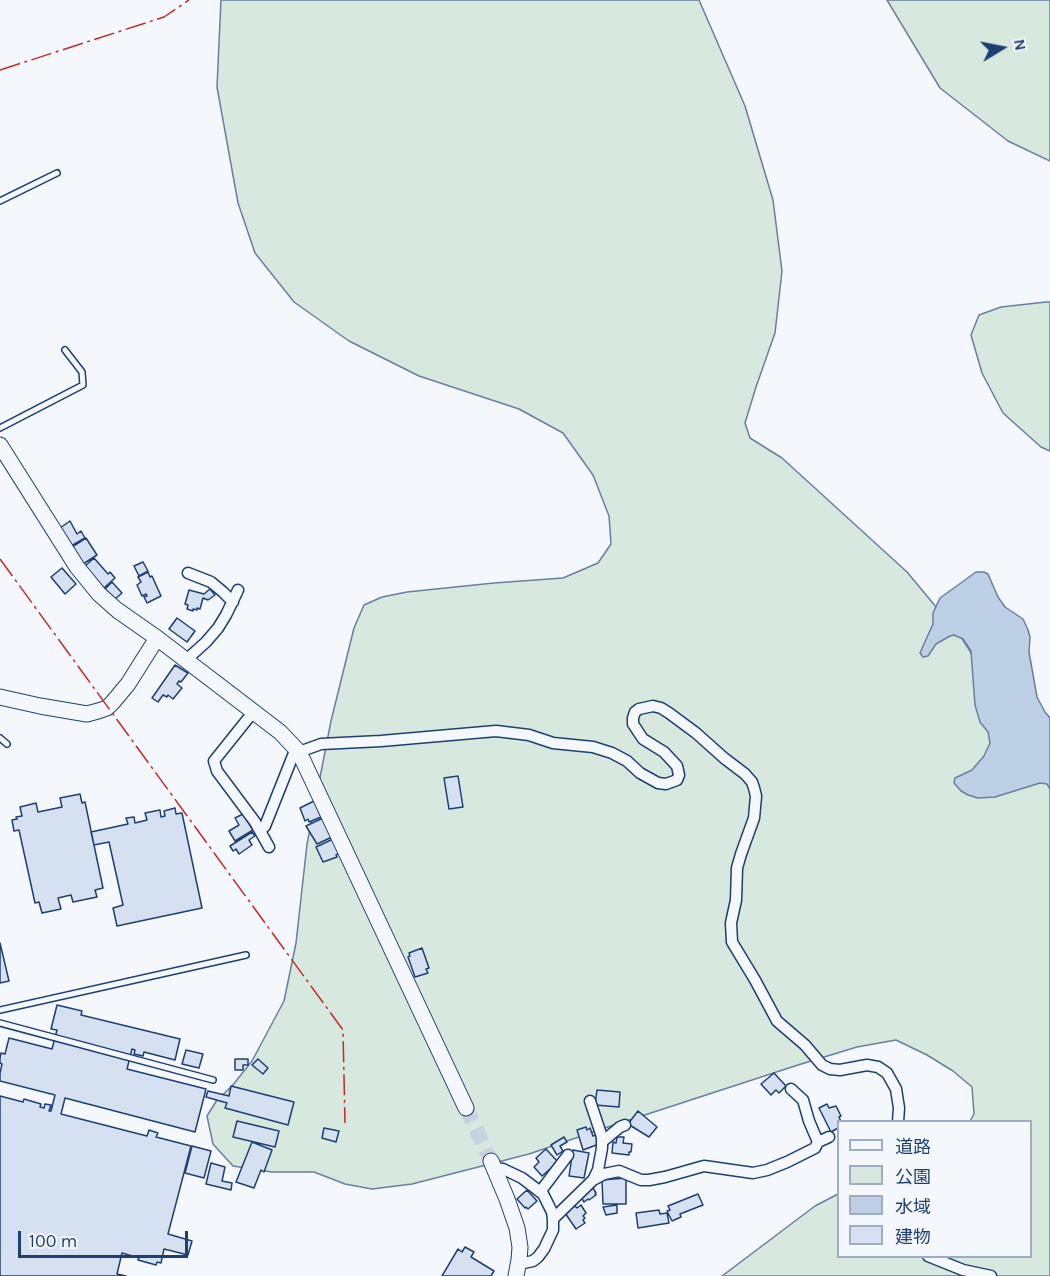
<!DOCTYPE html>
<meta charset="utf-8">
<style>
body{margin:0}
#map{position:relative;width:1050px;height:1276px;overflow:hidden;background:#f4f7fb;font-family:Karla,"Noto Sans JP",sans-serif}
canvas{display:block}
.legend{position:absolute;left:837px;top:1120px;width:195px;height:138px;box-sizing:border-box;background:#f4f7fb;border:2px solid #9eadc5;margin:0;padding:8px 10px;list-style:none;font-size:18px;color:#1d3f73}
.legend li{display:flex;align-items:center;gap:12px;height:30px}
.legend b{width:30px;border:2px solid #9eadc5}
.north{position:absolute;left:972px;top:18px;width:60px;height:60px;-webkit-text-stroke:4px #f4f7fb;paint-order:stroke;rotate:80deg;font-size:16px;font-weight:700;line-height:24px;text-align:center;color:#1d3f73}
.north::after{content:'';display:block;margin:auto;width:21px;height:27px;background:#1d3f73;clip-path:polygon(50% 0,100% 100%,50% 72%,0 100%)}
.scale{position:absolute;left:18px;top:1231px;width:170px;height:27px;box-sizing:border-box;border:3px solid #1d3f73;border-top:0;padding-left:8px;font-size:18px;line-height:21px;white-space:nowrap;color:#1d3f73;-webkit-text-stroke:4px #f4f7fb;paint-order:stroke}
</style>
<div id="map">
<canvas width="1050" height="1276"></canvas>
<ul class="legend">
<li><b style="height:8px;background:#f4f7fb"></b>道路</li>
<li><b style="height:16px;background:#d7e8df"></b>公園</li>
<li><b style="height:16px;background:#bed0e5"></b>水域</li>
<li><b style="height:16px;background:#d5e0f0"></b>建物</li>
</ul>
<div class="north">N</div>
<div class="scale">100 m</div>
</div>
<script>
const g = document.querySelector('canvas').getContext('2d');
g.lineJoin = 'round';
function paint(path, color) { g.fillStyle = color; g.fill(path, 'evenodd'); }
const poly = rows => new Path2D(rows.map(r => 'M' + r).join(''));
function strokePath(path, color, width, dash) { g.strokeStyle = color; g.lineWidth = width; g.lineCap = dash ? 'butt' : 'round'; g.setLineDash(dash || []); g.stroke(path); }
const green = poly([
 [221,0,699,0,745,106,773,200,782,271,775,333,756,387,745,423,750,438,782,458,907,572,961,637,1050,777,1050,1276,722,1276,815,1206,838,1194,838,1256,1030,1256,1030,1122,970,1121,974,1114,972,1087,953,1071,927,1055,896,1040,857,1047,798,1065,608,1127,529,1154,412,1184,372,1189,345,1184,314,1172,272,1172,233,1166,213,1144,207,1116,217,1100,232,1086,252,1061,284,1001,296,943,307,844,331,721,354,628,364,605,382,597,407,592,494,583,563,578,598,563,611,544,609,516,593,475,563,433,519,409,419,376,349,341,294,302,255,253,238,203,217,87,221,0],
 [887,0,1050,0,1050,161,1008,141,940,88,887,0],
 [1046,302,1050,302,1050,451,1041,447,1003,413,982,373,971,335,979,315,1001,307,1046,302]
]);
const water = poly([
 [976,572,984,572,988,574,998,597,1005,607,1023,619,1028,630,1030,637,1029,652,1037,697,1045,712,1050,718,1050,789,1047,784,1040,783,995,797,978,798,968,795,961,791,954,783,955,778,972,770,984,756,990,743,988,732,980,722,975,705,971,651,963,639,954,635,950,636,936,644,928,656,923,657,920,653,933,624,933,613,940,598,976,572]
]);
const building = poly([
 [70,521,77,534,81,531,85,538,71,546,60,528,70,521],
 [86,538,97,555,83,564,72,547,86,538],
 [94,558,108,574,110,572,115,578,104,588,85,566,94,558],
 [143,562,148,571,139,576,134,566,143,562],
 [62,568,76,584,65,594,51,577,62,568],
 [148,572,150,577,152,576,161,596,147,603,144,597,147,596,146,594,142,596,137,585,141,582,138,577,148,572],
 [112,582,122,593,115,599,105,589,112,582],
 [210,589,215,595,208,600,203,598,200,609,197,608,197,610,193,609,193,611,187,609,188,605,185,604,189,590,204,594,210,589],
 [177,618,195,631,187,642,169,629,177,618],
 [175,665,188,673,181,682,179,681,177,684,182,688,173,699,168,695,167,697,163,695,158,702,152,698,175,665],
 [458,776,463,807,449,809,444,778,458,776],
 [80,794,82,803,85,802,103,888,95,890,97,897,73,902,71,895,58,898,61,909,42,913,39,902,35,903,19,830,14,831,12,820,17,819,16,817,22,816,20,807,36,803,38,812,62,807,60,798,80,794],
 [314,801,321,817,309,822,308,819,305,821,300,808,314,801],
 [175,808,176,814,182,813,202,908,117,926,113,908,123,905,109,842,94,845,91,832,128,824,126,818,134,817,135,823,147,820,145,813,160,810,161,817,165,816,164,811,175,808],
 [243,814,253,830,235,841,229,831,239,825,235,818,243,814],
 [323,818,332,837,317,844,306,826,323,818],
 [252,832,255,836,249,840,252,845,239,854,236,849,233,851,230,846,252,832],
 [333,839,340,853,336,855,337,857,323,862,316,847,333,839],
 [0,943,9,981,0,983,0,943],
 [422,948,429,968,426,969,428,973,415,977,408,957,410,956,409,953,422,948],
 [57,1005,82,1011,81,1015,180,1039,175,1060,144,1052,143,1056,134,1054,135,1050,132,1049,127,1069,206,1089,195,1132,65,1098,61,1114,147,1136,149,1130,158,1133,156,1137,191,1146,168,1234,192,1241,188,1255,164,1249,161,1263,157,1262,156,1265,138,1260,139,1258,122,1253,117,1274,126,1276,0,1276,0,1096,23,1102,24,1099,41,1104,40,1107,44,1108,45,1104,51,1105,49,1111,51,1111,55,1095,0,1081,0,1073,2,1064,0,1063,0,1058,1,1053,5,1054,9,1038,52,1049,57,1030,51,1029,57,1005],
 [186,1050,203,1054,199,1068,182,1064,186,1050],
 [235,1059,248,1059,248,1065,243,1065,243,1070,235,1070,235,1059],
 [258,1059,268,1068,263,1074,252,1065,258,1059],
 [774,1073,786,1086,779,1093,776,1090,771,1095,761,1084,774,1073],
 [231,1086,294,1102,288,1125,225,1108,227,1103,206,1097,208,1091,229,1096,231,1086],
 [597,1090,620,1092,619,1107,595,1105,597,1090],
 [827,1104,829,1108,836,1106,841,1116,839,1117,841,1122,838,1122,838,1128,831,1132,819,1108,827,1104],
 [638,1111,657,1127,649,1137,628,1124,638,1111],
 [237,1121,279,1131,275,1147,233,1137,237,1121],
 [586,1127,587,1130,590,1128,593,1136,596,1135,599,1144,583,1150,577,1130,586,1127],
 [324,1128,339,1131,336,1142,322,1138,324,1128],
 [564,1137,567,1142,560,1146,563,1151,557,1155,551,1145,564,1137],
 [617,1137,624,1137,623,1143,632,1144,631,1152,629,1152,629,1155,612,1153,613,1142,616,1143,617,1137],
 [252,1142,272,1150,264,1172,261,1170,254,1188,236,1182,252,1142],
 [192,1146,211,1151,204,1178,185,1173,192,1146],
 [546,1149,558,1162,542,1176,534,1167,539,1162,536,1158,546,1149],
 [573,1150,589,1153,584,1178,569,1176,573,1150],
 [211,1163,225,1167,222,1181,232,1183,231,1190,206,1184,211,1163],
 [626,1178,626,1204,603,1204,602,1180,626,1178],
 [593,1188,596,1193,595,1194,596,1195,589,1200,588,1199,584,1202,581,1197,593,1188],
 [527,1190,537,1201,528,1209,526,1207,525,1208,517,1199,527,1190],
 [698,1194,703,1205,680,1214,681,1217,672,1221,667,1211,670,1210,668,1206,698,1194],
 [581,1205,586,1213,583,1216,585,1218,583,1220,585,1223,576,1229,565,1213,575,1206,577,1208,581,1205],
 [617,1205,617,1213,606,1215,603,1207,617,1205],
 [659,1210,660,1214,667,1213,669,1223,638,1228,636,1213,659,1210],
 [465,1247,474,1252,471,1257,494,1271,491,1276,442,1276,458,1249,462,1252,465,1247]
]);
const secondaryTunnel = poly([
 [466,1108,491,1161]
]);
const lane = poly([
 [0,201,57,173],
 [0,428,83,385,82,372,65,350],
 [0,738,7,744],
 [0,1010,246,955],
 [0,1023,213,1080]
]);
const street = poly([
 [188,573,211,582,223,592,233,602],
 [186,660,206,642,218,628,226,615,238,590],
 [254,711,214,761,217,771,255,822,269,847],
 [299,752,321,744,381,741,496,731,529,735,553,743,593,747,612,753,627,761,640,773,658,783,666,784,677,780,679,775,677,766,664,752,643,739,633,724,633,718,635,712,639,709,653,706,661,708,669,713,696,733,724,758,745,774,752,782,754,788,756,796,754,818,741,854,737,868,736,900,731,923,732,942,755,980,777,1021,805,1045,822,1065,830,1069,840,1070,867,1065,878,1067,887,1073,896,1089,899,1108,898,1122],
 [260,831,265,826,296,748],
 [602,1142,620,1127,625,1125],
 [818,1142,829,1137],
 [493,1168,503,1169,522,1178,543,1194,552,1212,553,1219,553,1230,544,1249,538,1257,533,1261,519,1264],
 [593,1180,604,1174,619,1171,641,1180,649,1180,665,1177,704,1166,753,1173,767,1170,787,1162,815,1148,818,1142,809,1121,803,1100,791,1089],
 [540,1192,568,1155],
 [553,1219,593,1180,598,1170,602,1148,602,1137,590,1101],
 [928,1256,963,1270,991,1276]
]);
const secondary = poly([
 [0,445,77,567,99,594,117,610,157,638,280,732,299,752,466,1108],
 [0,697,40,706,87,714,98,711,107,708,113,702,128,684,157,638],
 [491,1161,507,1199,517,1228,520,1247,519,1260,516,1276]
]);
const power = poly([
 [0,70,164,17,189,0],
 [0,559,343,1030,345,1123]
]);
paint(green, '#d7e8df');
strokePath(green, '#687fa3', 1.5);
paint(water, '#bed0e5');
strokePath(water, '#687fa3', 1.5);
paint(building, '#d5e0f0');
strokePath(building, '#1d3f73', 1.5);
strokePath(secondaryTunnel, '#c9d2e0', 15, [15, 8]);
strokePath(lane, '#1d3f73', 8);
strokePath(street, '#1d3f73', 13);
strokePath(secondary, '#1d3f73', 17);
strokePath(lane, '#f4f7fb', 5);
strokePath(street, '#f4f7fb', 10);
strokePath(secondary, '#f4f7fb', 15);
strokePath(power, '#c62828', 1.5, [21, 4.5, 3, 4.5]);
</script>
